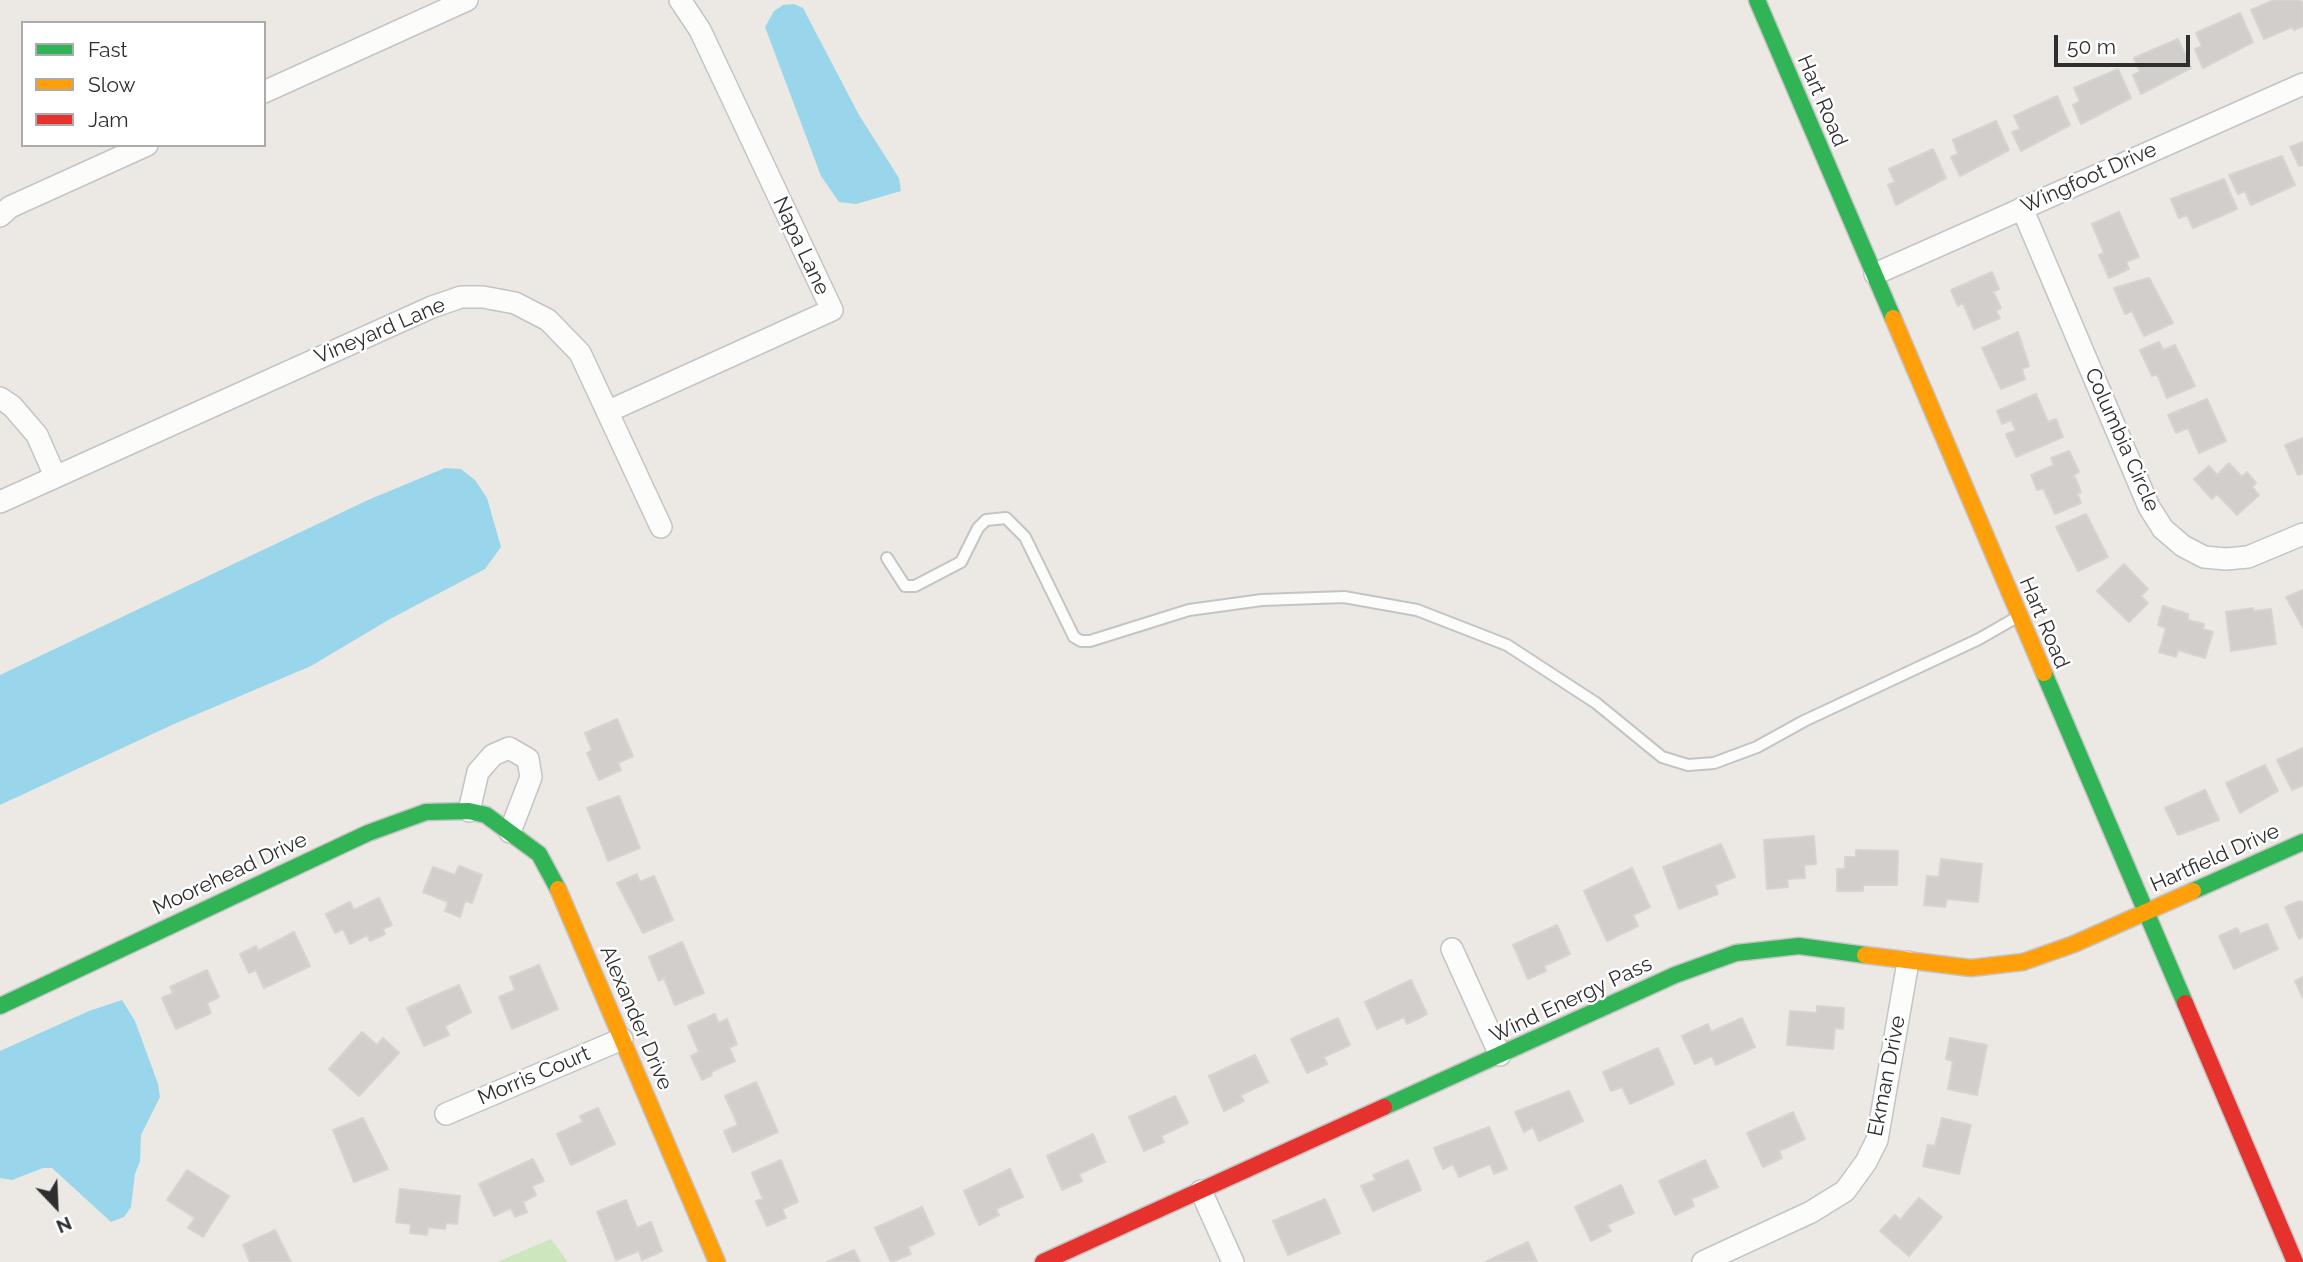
<!DOCTYPE html>
<style>
body{margin:0}
#map{position:relative;width:2303px;height:1262px;overflow:hidden;background:#ece8e4;font-family:Raleway,sans-serif}
canvas{display:block}
.legend{position:absolute;left:21px;top:21px;width:245px;height:126px;box-sizing:border-box;background:#fff;border:2px solid #ababab;margin:0;padding:9px 12px;list-style:none;font-size:21px;color:#2e2e2e}
.legend li{display:flex;align-items:center;gap:14px;height:35px}
.legend b{width:35px;border:2px solid #ababab}
.north{position:absolute;left:21px;top:1171px;width:70px;height:70px;-webkit-text-stroke:5px #fff;paint-order:stroke;rotate:157deg;font-size:19px;font-weight:700;line-height:28px;text-align:center;color:#2e2e2e}
.north::after{content:'';display:block;margin:auto;width:24px;height:32px;background:#2e2e2e;clip-path:polygon(50% 0,100% 100%,50% 72%,0 100%)}
.scale{position:absolute;left:2054px;top:35px;width:136px;height:32px;box-sizing:border-box;border:4px solid #2e2e2e;border-top:0;padding-left:9px;font-size:21px;line-height:24px;white-space:nowrap;color:#2e2e2e;-webkit-text-stroke:5px #fff;paint-order:stroke}
</style>
<div id="map">
<canvas width="2303" height="1262"></canvas>
<ul class="legend">
<li><b style="height:9px;background:#30b455"></b>Fast</li>
<li><b style="height:9px;background:#ff9f0a"></b>Slow</li>
<li><b style="height:9px;background:#e5322d"></b>Jam</li>
</ul>
<div class="north">N</div>
<div class="scale">50 m</div>
</div>
<script>
const g = document.querySelector('canvas').getContext('2d');
g.lineJoin = 'round';
function paint(path, color) { g.fillStyle = color; g.fill(path, 'evenodd'); }
const poly = rows => new Path2D(rows.map(r => 'M' + r).join(''));
function strokePath(path, color, width, dash) { g.strokeStyle = color; g.lineWidth = width; g.lineCap = dash ? 'butt' : 'round'; g.setLineDash(dash || []); g.stroke(path); }
function label(font, color, halo, rows, align = 'center') {
  g.font = font + ' Raleway,sans-serif'; g.lineWidth = 5; g.setLineDash([]); g.textBaseline = 'middle'; g.strokeStyle = halo; g.fillStyle = color; for (const [text, x, y, turn = 0] of rows) {
    g.save(); g.translate(x, y); g.rotate((+turn || 0) * Math.PI / 180); g.textAlign = isNaN(turn) ? turn : align; if (halo) g.strokeText(text, 0, 0); g.fillText(text, 0, 0); g.restore();
  }
}
const green = poly([
 [551,1239,568,1262,497,1262]
]);
const water = poly([
 [794,4,803,8,859,115,899,178,901,191,856,204,839,202,821,176,765,27,774,11,783,5],
 [445,468,461,469,475,480,487,498,501,547,485,569,390,619,311,666,174,724,0,805,0,675,368,500],
 [122,1000,135,1021,158,1084,160,1097,141,1135,140,1161,135,1174,131,1207,124,1217,111,1222,52,1168,43,1168,12,1180,0,1178,0,1051,89,1011]
]);
const building = poly([
 [2274,0,2299,0,2303,3,2303,26,2294,30,2292,27,2264,39,2251,10,2274,0],
 [2240,13,2253,42,2203,68,2195,49,2202,46,2196,33,2240,13],
 [2178,39,2191,68,2141,94,2133,75,2140,72,2134,58,2178,39],
 [2118,69,2131,98,2081,124,2073,105,2080,101,2074,88,2118,69],
 [2057,96,2070,125,2021,151,2012,132,2020,129,2014,116,2057,96],
 [1996,121,2009,150,1960,176,1951,157,1958,154,1953,140,1996,121],
 [2303,142,2303,165,2299,166,2290,147,2303,142],
 [1933,149,1946,178,1896,205,1888,185,1895,182,1889,169,1933,149],
 [2282,156,2295,185,2251,205,2245,191,2238,194,2229,175,2282,156],
 [2224,179,2237,209,2193,228,2187,215,2179,218,2171,199,2224,179],
 [2119,212,2139,257,2126,262,2129,269,2109,278,2099,255,2104,253,2092,224,2119,212],
 [1992,272,1999,289,1993,292,2001,308,1996,311,2000,318,1974,329,1963,303,1958,306,1951,290,1992,272],
 [2149,278,2173,323,2144,336,2132,311,2125,314,2114,288,2149,278],
 [2018,332,2029,366,2022,369,2025,379,2001,389,1982,348,2018,332],
 [2159,342,2163,350,2175,345,2195,386,2167,398,2157,374,2152,376,2140,350,2159,342],
 [2036,394,2048,422,2056,419,2063,437,2016,457,2006,434,2016,431,2011,420,2002,424,1997,411,2036,394],
 [2207,399,2226,441,2199,453,2188,428,2176,433,2168,415,2207,399],
 [2303,438,2303,473,2298,475,2285,445,2303,438],
 [2069,451,2079,472,2074,475,2081,492,2077,494,2081,503,2055,514,2043,488,2037,490,2031,475,2054,465,2051,458,2069,451],
 [2229,463,2242,477,2247,472,2256,483,2252,487,2259,495,2237,515,2217,494,2212,499,2194,479,2209,466,2217,475,2229,463],
 [2086,514,2108,557,2078,571,2056,527,2086,514],
 [2124,564,2148,589,2141,596,2148,603,2129,622,2097,591,2124,564],
 [2303,590,2303,628,2286,597,2303,590],
 [2163,606,2188,614,2188,620,2204,624,2203,629,2213,632,2205,658,2178,650,2176,657,2159,652,2166,628,2158,625,2163,606],
 [2253,608,2254,611,2271,609,2276,644,2231,651,2226,612,2253,608],
 [617,719,633,756,618,763,621,770,599,780,587,753,592,750,585,733,617,719],
 [2303,748,2303,785,2292,790,2277,760,2303,748],
 [2265,765,2278,791,2240,813,2226,783,2265,765],
 [2205,790,2219,820,2178,835,2165,808,2205,790],
 [619,796,640,848,608,861,587,808,619,796],
 [1814,836,1816,864,1804,865,1805,878,1787,879,1788,887,1767,889,1764,840,1814,836],
 [1721,844,1735,877,1715,885,1718,894,1679,909,1663,867,1721,844],
 [1856,850,1898,851,1897,885,1863,885,1863,891,1837,891,1837,869,1845,869,1845,857,1856,857,1856,850],
 [1941,859,1982,864,1978,902,1947,899,1945,907,1924,905,1927,876,1939,877,1941,859],
 [459,866,482,875,472,903,465,901,460,917,445,911,448,902,423,892,433,867,455,875,459,866],
 [1632,868,1650,907,1633,915,1638,926,1607,941,1584,891,1632,868],
 [637,874,640,882,654,876,673,920,643,933,617,883,637,874],
 [379,898,392,925,383,929,385,934,370,941,367,935,350,944,343,929,335,933,326,914,350,902,354,910,379,898],
 [2300,901,2303,903,2303,937,2299,939,2285,907,2300,901],
 [2267,924,2278,949,2234,969,2219,936,2237,928,2240,934,2267,924],
 [1557,925,1570,954,1544,966,1546,971,1528,979,1513,945,1557,925],
 [294,932,310,966,264,988,256,970,249,973,240,954,256,946,258,951,294,932],
 [682,942,704,993,675,1005,664,978,659,981,649,957,682,942],
 [539,965,558,1009,512,1029,499,997,515,990,510,977,539,965],
 [207,970,219,997,207,1003,211,1013,176,1029,162,998,173,993,170,987,207,970],
 [2303,977,2303,998,2295,981,2303,977],
 [1411,980,1427,1014,1407,1024,1404,1017,1377,1029,1365,1002,1411,980],
 [459,985,471,1012,445,1026,449,1035,424,1046,407,1008,459,985],
 [1817,1006,1844,1008,1843,1029,1835,1028,1833,1049,1787,1045,1790,1011,1817,1013,1817,1006],
 [715,1014,718,1023,727,1019,737,1044,729,1048,735,1061,711,1072,712,1075,702,1080,691,1056,699,1052,688,1026,715,1014],
 [1338,1018,1350,1045,1324,1057,1327,1064,1307,1073,1291,1039,1338,1018],
 [1742,1018,1755,1047,1716,1065,1712,1056,1695,1064,1682,1036,1708,1024,1711,1032,1742,1018],
 [362,1032,377,1045,383,1038,399,1053,359,1096,329,1069,362,1032],
 [1950,1038,1987,1045,1977,1095,1948,1089,1953,1061,1946,1059,1950,1038],
 [1658,1048,1674,1084,1630,1104,1622,1087,1611,1091,1603,1072,1658,1048],
 [1255,1055,1268,1082,1241,1095,1244,1101,1224,1111,1209,1076,1255,1055],
 [756,1082,778,1132,733,1152,724,1131,738,1125,725,1096,756,1082],
 [1569,1091,1583,1121,1539,1141,1533,1127,1524,1132,1515,1112,1569,1091],
 [1175,1096,1188,1123,1161,1136,1164,1142,1144,1151,1129,1117,1175,1096],
 [598,1108,615,1144,571,1165,557,1134,583,1122,580,1116,598,1108],
 [1793,1112,1805,1139,1779,1151,1782,1158,1763,1167,1747,1133,1793,1112],
 [363,1118,388,1169,354,1182,333,1130,363,1118],
 [1942,1118,1971,1125,1959,1174,1923,1166,1928,1145,1935,1146,1942,1118],
 [1489,1127,1507,1169,1494,1174,1490,1164,1459,1177,1453,1164,1443,1169,1434,1148,1489,1127],
 [1093,1134,1105,1162,1079,1174,1082,1181,1062,1190,1047,1156,1093,1134],
 [533,1159,544,1181,532,1186,536,1195,523,1202,527,1212,515,1217,511,1208,494,1216,479,1184,533,1159],
 [781,1160,798,1202,782,1209,786,1218,767,1226,756,1201,763,1199,752,1173,781,1160],
 [1408,1160,1421,1190,1373,1211,1361,1186,1376,1180,1373,1175,1408,1160],
 [1705,1160,1718,1187,1691,1199,1694,1206,1675,1215,1659,1181,1705,1160],
 [1010,1169,1023,1197,996,1209,999,1215,979,1225,964,1191,1010,1169],
 [187,1170,229,1196,203,1237,188,1228,195,1218,167,1200,187,1170],
 [1621,1185,1634,1213,1607,1225,1611,1231,1591,1241,1575,1207,1621,1185],
 [400,1189,460,1196,457,1224,446,1223,445,1229,428,1227,427,1235,410,1233,411,1224,396,1222,400,1189],
 [1919,1198,1942,1217,1909,1256,1880,1231,1895,1215,1900,1220,1919,1198],
 [1325,1199,1340,1233,1288,1255,1273,1221,1325,1199],
 [626,1200,637,1228,651,1222,662,1251,642,1260,639,1251,616,1260,597,1212,626,1200],
 [922,1207,934,1234,908,1247,911,1254,891,1262,875,1228,922,1207],
 [275,1230,291,1262,250,1262,243,1245,275,1230],
 [1528,1242,1537,1262,1485,1262,1528,1242],
 [854,1250,860,1262,827,1262,854,1250]
]);
const lane = poly([
 [887,558,905,586,915,586,961,562,978,528,986,520,1006,518,1025,537,1074,637,1081,641,1090,641,1189,610,1262,600,1344,597,1417,610,1507,645,1596,703,1662,757,1688,765,1714,763,1757,747,1804,721,1979,639,2019,616]
]);
const street = poly([
 [264,92,467,0],
 [2022,208,2149,507,2163,529,2183,546,2204,557,2226,559,2248,557,2303,534],
 [0,216,10,207,147,145],
 [1875,274,2303,84],
 [0,398,12,406,37,435,55,476],
 [609,411,832,310,700,30,680,0],
 [0,502,432,307,461,297,483,297,515,303,548,320,580,353,661,527],
 [469,811,478,772,493,755,509,748,528,759,531,777,510,832],
 [1452,949,1500,1055],
 [446,1114,622,1039],
 [1201,1191,1233,1262],
 [1703,1262,1811,1212,1845,1191,1866,1162,1877,1140,1908,962]
]);
const fast = poly([
 [1757,0,1893,318],
 [2044,673,2185,1003],
 [2193,891,2303,842],
 [0,1006,368,833,426,812,469,811,486,815,539,854,558,889],
 [1384,1107,1675,975,1736,953,1799,946,1865,955]
]);
const slow = poly([
 [1893,318,2044,673],
 [558,889,717,1262],
 [1865,955,1971,968,2023,962,2074,944,2193,891]
]);
const jam = poly([
 [2185,1003,2295,1262],
 [1043,1262,1384,1107]
]);
const streetNames = [
 ["Hart Road",1822,101,67],
 ["Wingfoot Drive",2089,178,-24],
 ["Napa Lane",801,246,65],
 ["Vineyard Lane",380,331,-23],
 ["Columbia Circle",2122,440,66],
 ["Hart Road",2044,623,67],
 ["Hartfield Drive",2215,858,-24],
 ["Moorehead Drive",230,874,-25],
 ["Wind Energy Pass",1571,1000,-25],
 ["Alexander Drive",636,1018,67],
 ["Morris Court",534,1076,-23],
 ["Ekman Drive",1887,1076,-79]
];
paint(green, '#cee6be');
paint(water, '#99d6ec');
paint(building, '#d1cecb');
strokePath(building, '#d7d4d0', 2);
strokePath(lane, '#c5c4c5', 14);
strokePath(street, '#c5c4c5', 24);
strokePath(fast, '#c5c4c5', 19);
strokePath(slow, '#c5c4c5', 19);
strokePath(jam, '#c5c4c5', 19);
strokePath(lane, '#fcfcfb', 10);
strokePath(street, '#fcfcfb', 21);
strokePath(fast, '#30b455', 16);
strokePath(slow, '#ff9f0a', 16);
strokePath(jam, '#e5322d', 16);
label('21px', '#2e2e2e', '#fff', streetNames);
</script>
